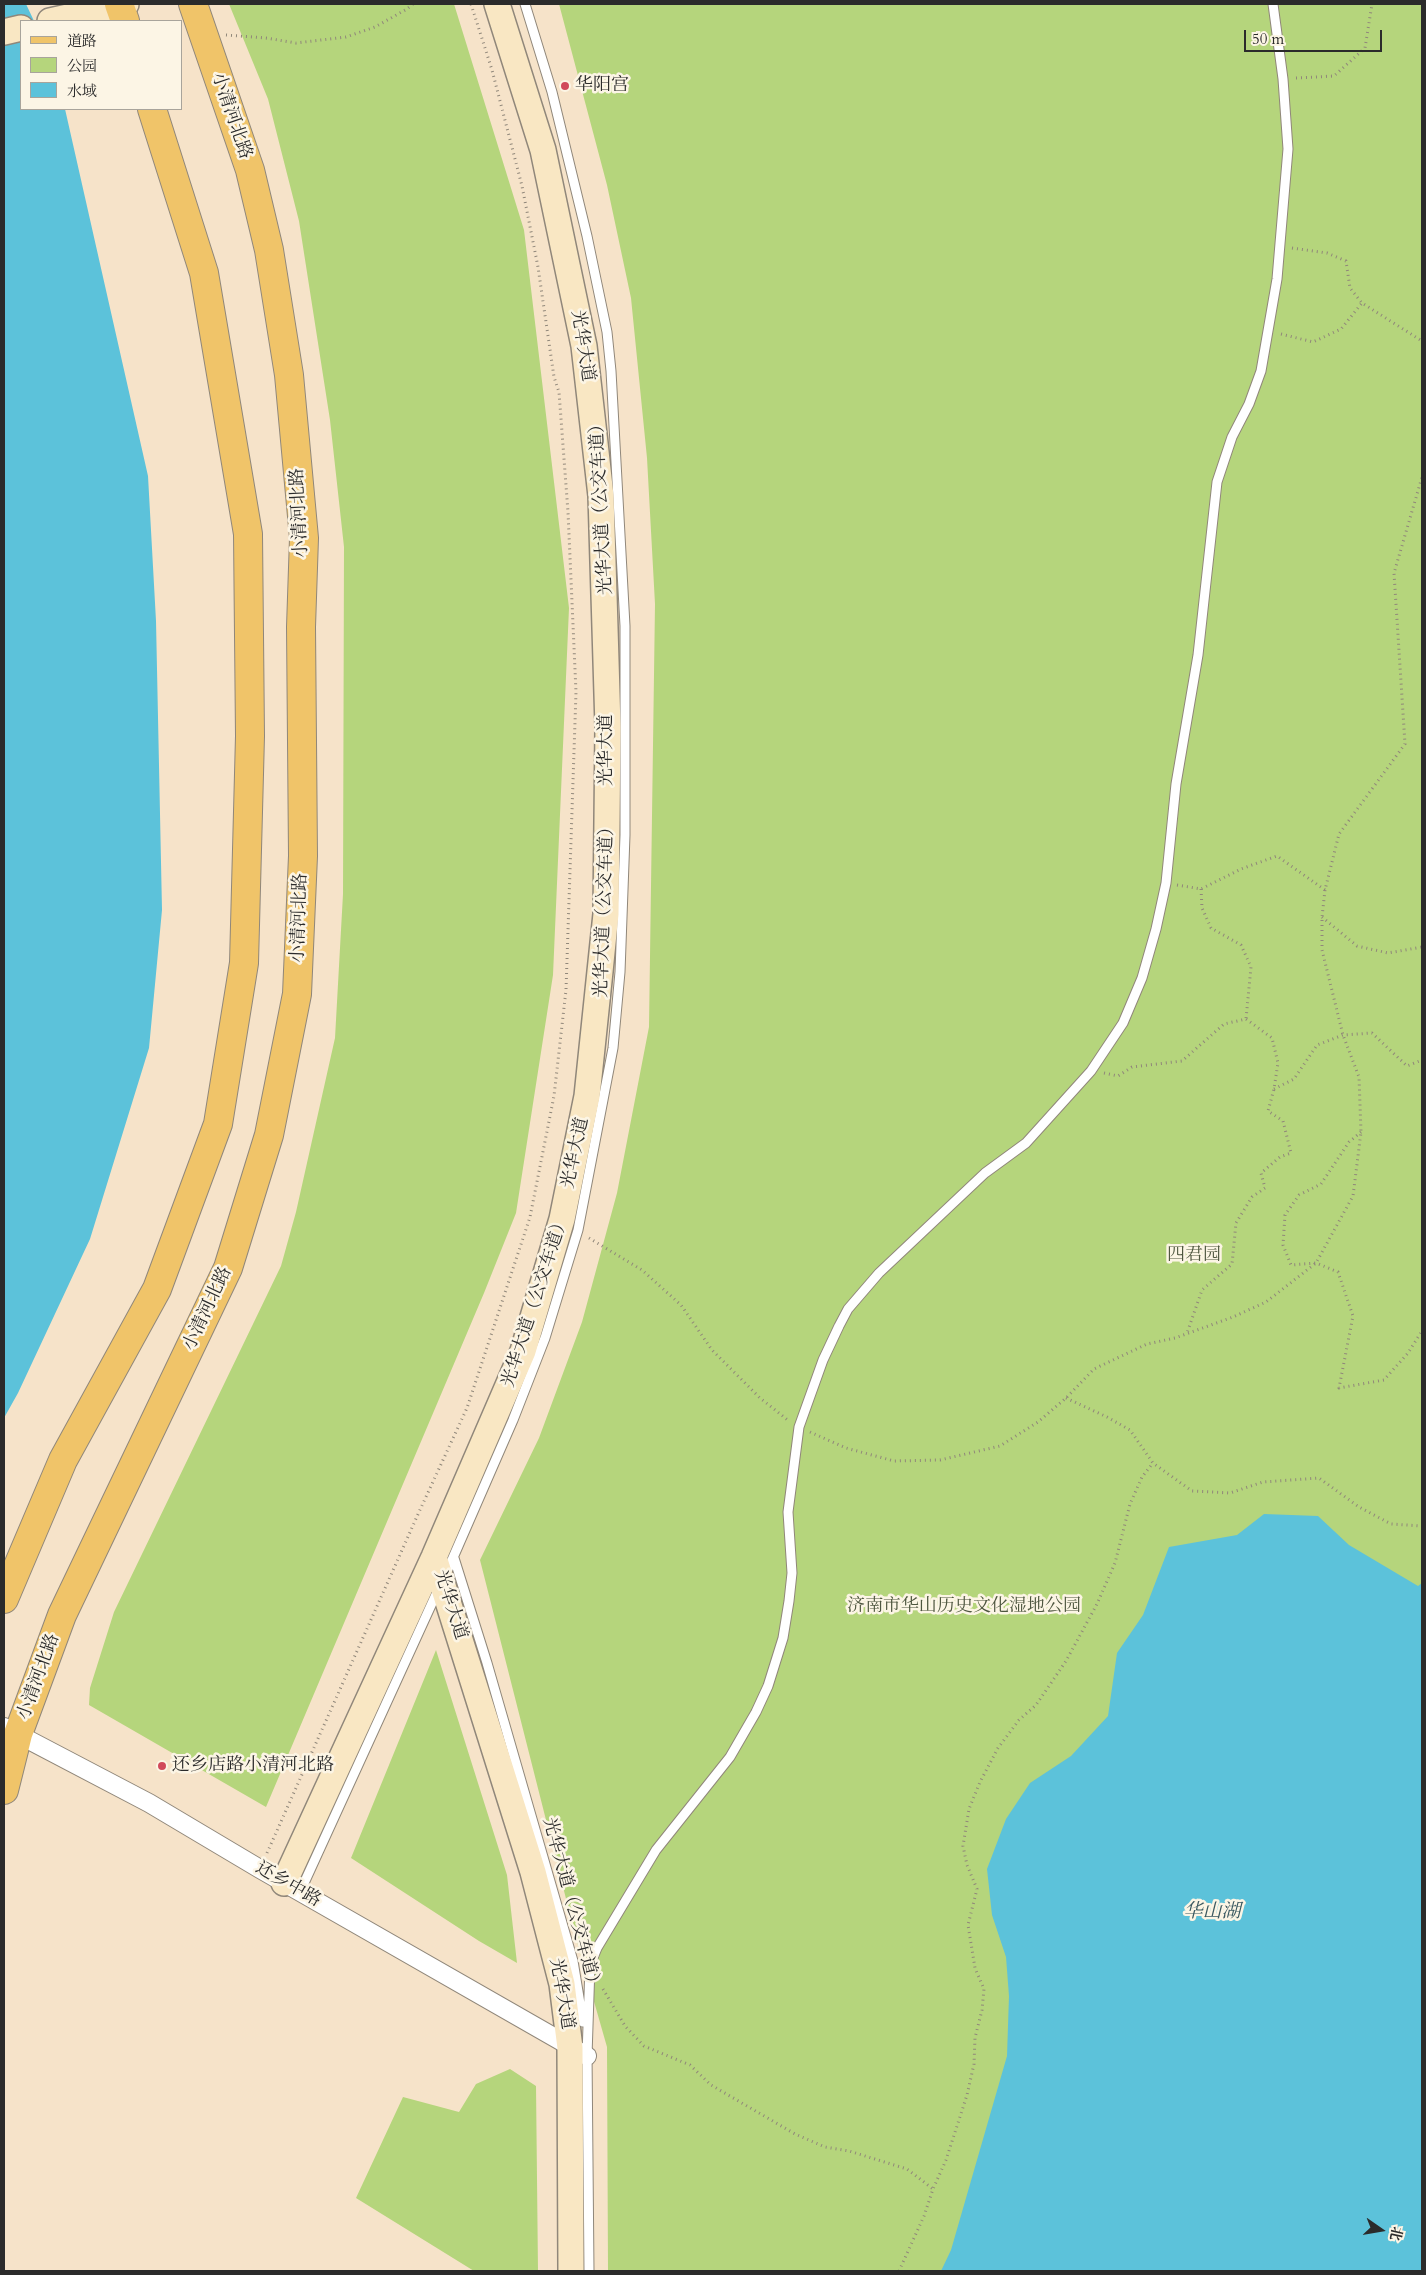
<!DOCTYPE html>
<meta charset="utf-8">
<style>
body{margin:0}
#map{position:relative;width:1426px;height:2275px;overflow:hidden;background:#f6e3c9;font-family:Cardo,"Noto Serif SC",serif}
canvas{display:block}
.frame{position:absolute;inset:0;border:5px solid #2b2b2b;pointer-events:none}
.legend{position:absolute;left:20px;top:20px;width:162px;height:90px;box-sizing:border-box;background:#fcf5e5;border:1px solid #a8a49b;margin:0;padding:6px 9px;list-style:none;font-size:15px;color:#2b2b2b}
.legend li{display:flex;align-items:center;gap:10px;height:25px}
.legend b{width:25px;border:1px solid #a8a49b}
.north{position:absolute;left:1356px;top:2205px;width:50px;height:50px;-webkit-text-stroke:4px #fcf5e5;paint-order:stroke;rotate:103deg;font-size:14px;font-weight:700;line-height:20px;text-align:center;color:#2b2b2b}
.north::after{content:'';display:block;margin:auto;width:18px;height:22px;background:#2b2b2b;clip-path:polygon(50% 0,100% 100%,50% 72%,0 100%)}
.scale{position:absolute;left:1244px;top:30px;width:138px;height:22px;box-sizing:border-box;border:2px solid #2b2b2b;border-top:0;padding-left:6px;font-size:15px;line-height:18px;white-space:nowrap;color:#2b2b2b;-webkit-text-stroke:4px #fcf5e5;paint-order:stroke}
</style>
<div id="map">
<canvas width="1426" height="2275"></canvas>
<div class="frame"></div>
<ul class="legend">
<li><b style="height:6px;background:#f0c469"></b>道路</li>
<li><b style="height:14px;background:#b5d57c"></b>公园</li>
<li><b style="height:14px;background:#5cc2da"></b>水域</li>
</ul>
<div class="north">北</div>
<div class="scale">50 m</div>
</div>
<script>
const g = document.querySelector('canvas').getContext('2d');
g.lineJoin = 'round';
function paint(path, color) { g.fillStyle = color; g.fill(path, 'evenodd'); }
const poly = rows => new Path2D(rows.map(r => 'M' + r).join(''));
function strokePath(path, color, width, dash) { g.strokeStyle = color; g.lineWidth = width; g.lineCap = dash ? 'butt' : 'round'; g.setLineDash(dash || []); g.stroke(path); }
function label(font, color, halo, rows, align = 'center') {
  g.font = font + ' Cardo,"Noto Serif SC",serif'; g.lineWidth = 5; g.setLineDash([]); g.textBaseline = 'middle'; g.strokeStyle = halo; g.fillStyle = color; for (const [text, x, y, turn = 0] of rows) {
    g.save(); g.translate(x, y); g.rotate((+turn || 0) * Math.PI / 180); g.textAlign = isNaN(turn) ? turn : align; if (halo) g.strokeText(text, 0, 0); g.fillText(text, 0, 0); g.restore();
  }
}
const green = poly([
 [229,4,454,4,524,230,569,608,553,975,516,1213,484,1293,266,1807,89,1705,90,1688,114,1612,281,1266,296,1212,335,1038,343,894,344,547,330,420,299,221,268,99],
 [559,4,1422,4,1422,2271,608,2271,607,2047,577,1942,480,1560,539,1438,582,1322,617,1193,649,1027,655,604,647,458,631,298,607,185],
 [436,1650,507,1875,517,1963,479,1941,351,1858],
 [510,2069,536,2086,538,2271,474,2271,356,2198,403,2097,459,2112,476,2084]
]);
const water = poly([
 [4,4,26,4,34,21,21,21,21,109,65,109,148,476,156,621,162,910,149,1048,90,1239,18,1393,4,1418],
 [1264,1514,1318,1516,1349,1545,1418,1586,1422,1583,1422,2271,941,2271,951,2250,1007,2056,1009,1996,1006,1957,992,1915,987,1869,1006,1819,1030,1783,1071,1756,1108,1716,1117,1653,1143,1615,1169,1547,1237,1535]
]);
const path = poly([
 [226,35,266,38,296,43,346,37,375,27,407,9,413,4],
 [1296,78,1334,76,1365,48,1372,4],
 [1292,248,1327,253,1346,261,1350,288,1362,303,1422,341],
 [1281,334,1313,342,1341,329,1362,303],
 [1177,885,1201,889,1241,869,1277,856,1325,890],
 [1201,889,1202,908,1211,928,1241,945,1251,967,1246,1019],
 [1322,917,1357,946,1388,953,1422,947],
 [1104,1073,1118,1076,1132,1067,1182,1061,1224,1024,1246,1019,1272,1038,1278,1063,1274,1089,1268,1111,1283,1121,1291,1153,1280,1157,1261,1173,1265,1188,1252,1197,1236,1223,1232,1264,1202,1290,1187,1333],
 [1274,1089,1294,1079,1317,1045,1343,1035,1372,1033,1407,1066,1422,1060],
 [1361,1132,1349,1142,1321,1184,1299,1195,1285,1215,1283,1245,1291,1265,1316,1263,1338,1272,1353,1316,1339,1388,1384,1380,1408,1353,1422,1331],
 [589,1238,642,1270,681,1305,712,1350,760,1398,789,1421],
 [1066,1398,1107,1417,1130,1430,1153,1463,1192,1491,1230,1493,1263,1482,1319,1478,1359,1507,1391,1524,1422,1526],
 [810,1432,846,1448,894,1461,940,1460,1000,1446,1038,1422,1066,1398,1094,1369,1147,1344,1175,1338,1233,1317,1266,1302,1316,1263,1353,1196,1361,1132,1359,1077,1343,1035,1322,950,1322,917,1325,890,1339,834,1405,744,1394,573,1422,477],
 [267,1853,419,1512,467,1408,530,1217,554,1096,566,990,576,692,568,512,559,392,554,377,538,267,522,186,492,70,471,4],
 [603,1989,625,2026,644,2046,690,2065,711,2085,795,2134,825,2147,849,2151,907,2169,933,2189],
 [899,2271,924,2216,933,2189,946,2160,967,2095,974,2064,975,2038,982,2010,984,1989,975,1968,968,1925,977,1889,967,1865,963,1846,969,1809,980,1782,998,1748,1019,1720,1036,1705,1066,1661,1097,1604,1115,1563,1130,1504,1142,1477,1153,1463]
]);
const lane = poly([
 [454,1558,487,1663,573,1961,583,2022],
 [445,1576,513,1420,545,1338,578,1230,613,1048,620,972,625,835,625,626,611,371,607,332,587,236,552,92,525,4],
 [300,1892,438,1590],
 [587,2053,589,2271],
 [587,2056,590,1965,597,1948,656,1850,730,1757,756,1712,768,1686,783,1638,789,1601,792,1573,788,1512,799,1427,823,1360,839,1326,848,1309,879,1273,985,1173,1026,1143,1091,1071,1123,1023,1142,978,1156,929,1166,883,1176,784,1198,655,1217,482,1232,437,1249,404,1261,371,1277,279,1288,149,1283,79,1273,4]
]);
const street = poly([
 [4,1727,149,1803,260,1869,587,2056]
]);
const secondary = poly([
 [50,21,126,4],
 [4,32,21,28],
 [434,1557,533,1872,562,1984,570,2048,571,2271],
 [284,1883,434,1557,523,1351,562,1219,587,1096,606,914,608,727,601,496,584,346,543,150,497,4]
]);
const primary = poly([
 [119,4,125,21],
 [4,1599,63,1460,157,1289,218,1124,244,963,250,736,248,534,204,273,152,109],
 [4,1790,18,1734,62,1615,228,1268,269,1135,297,994,303,856,301,627,304,538,289,375,269,250,250,170,193,4]
]);
const markers = [
 [565,86,5,"#d1495b"],
 [162,1766,5,"#d1495b"]
];
const poiNames = [
 ["华阳宫",575,86],
 ["还乡店路小清河北路",172,1766]
];
const streetNames = [
 ["小清河北路",231,116,71],
 ["光华大道",582,346,81],
 ["光华大道（公交车道）",602,505,-93],
 ["小清河北路",300,513,-93],
 ["光华大道",607,750,-90],
 ["光华大道（公交车道）",605,908,-88],
 ["小清河北路",300,918,-88],
 ["光华大道",576,1153,-78],
 ["光华大道（公交车道）",536,1301,-72],
 ["小清河北路",208,1309,-65],
 ["光华大道",450,1605,72],
 ["小清河北路",39,1677,-70],
 ["还乡中路",288,1885,30],
 ["光华大道（公交车道）",571,1905,75],
 ["光华大道",561,1994,80]
];
const parkNames = [
 ["四君园",1194,1256],
 ["济南市华山历史文化湿地公园",964,1607]
];
const waterNames = [
 ["华山湖",1212,1913]
];
paint(green, '#b5d57c');
paint(water, '#5cc2da');
strokePath(lane, '#90877a', 11);
strokePath(street, '#90877a', 20);
strokePath(secondary, '#90877a', 28);
strokePath(primary, '#90877a', 30);
strokePath(path, '#90877a', 3, [1, 4]);
strokePath(lane, '#fff', 9);
strokePath(street, '#fff', 18);
strokePath(secondary, '#f9e7c3', 25);
strokePath(primary, '#f0c469', 28);
for (const [x, y, r, color] of markers) { const dot = new Path2D(); dot.arc(x, y, r, 0, 2 * Math.PI); g.fillStyle = color; g.fill(dot); strokePath(dot, '#fcf5e5', 2); }
label('18px', '#2b2b2b', '#fcf5e5', poiNames, 'left');
label('18px', '#2b2b2b', '#fcf5e5', streetNames);
label('18px', '#4e563f', '#fcf5e5', parkNames);
label('italic 19px', '#3a5860', '#fcf5e5', waterNames);
</script>
